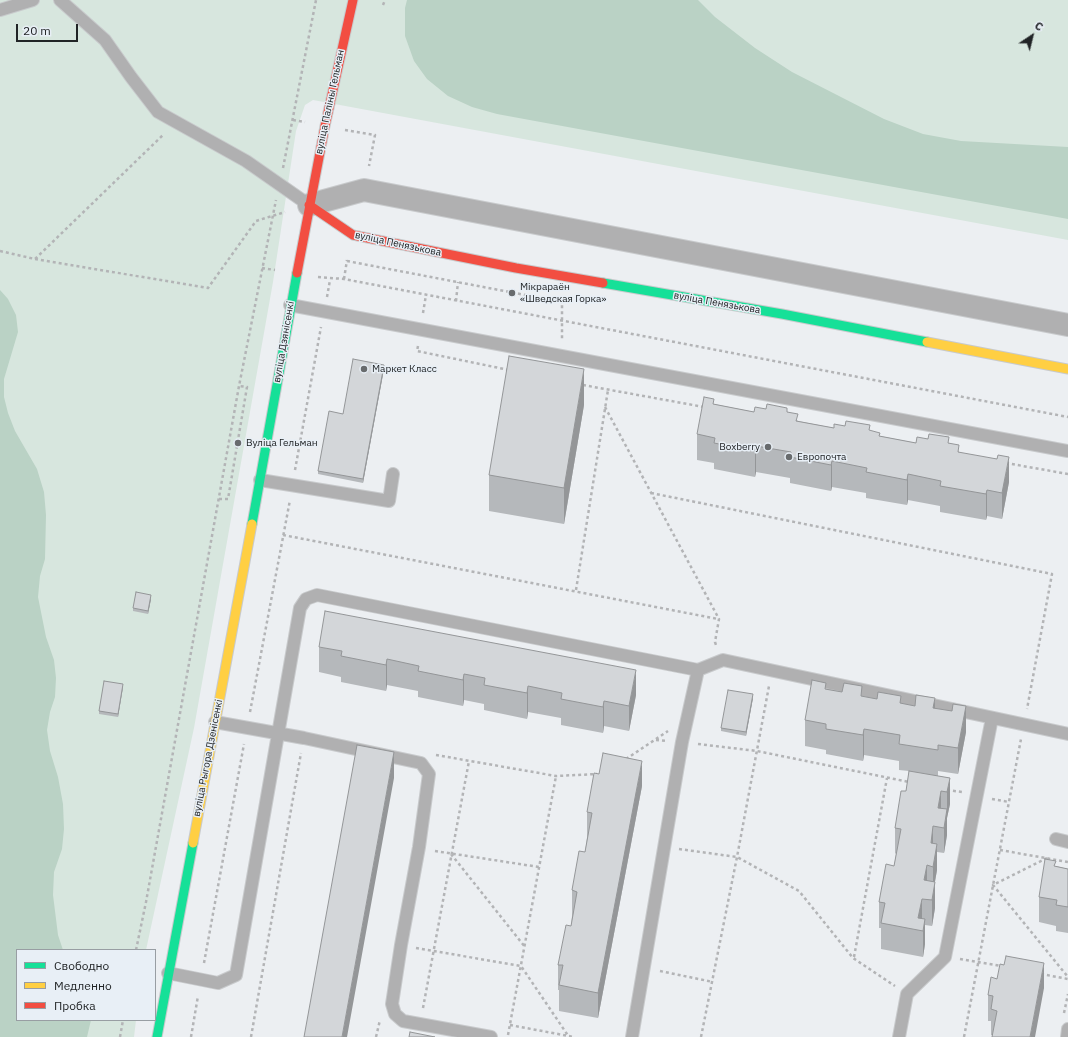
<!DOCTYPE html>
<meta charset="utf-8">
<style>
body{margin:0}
#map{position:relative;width:1068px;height:1037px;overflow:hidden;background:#eceff2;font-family:"IBM Plex Sans",sans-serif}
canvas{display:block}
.legend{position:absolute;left:16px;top:949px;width:140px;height:72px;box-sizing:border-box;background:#e8eff6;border:1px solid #989ea3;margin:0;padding:5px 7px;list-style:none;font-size:12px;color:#212426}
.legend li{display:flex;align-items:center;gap:8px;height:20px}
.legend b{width:20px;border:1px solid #989ea3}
.north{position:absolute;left:1012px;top:16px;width:40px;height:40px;-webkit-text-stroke:3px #e8eff6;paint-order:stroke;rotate:35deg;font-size:11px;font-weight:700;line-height:16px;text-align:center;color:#212426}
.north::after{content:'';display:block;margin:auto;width:14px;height:18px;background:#212426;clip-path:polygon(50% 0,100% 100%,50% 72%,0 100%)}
.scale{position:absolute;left:16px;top:24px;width:62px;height:18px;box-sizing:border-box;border:2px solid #212426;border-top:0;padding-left:5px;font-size:12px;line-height:14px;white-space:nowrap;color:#212426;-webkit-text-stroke:3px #e8eff6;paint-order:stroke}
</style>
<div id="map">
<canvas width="1068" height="1037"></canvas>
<ul class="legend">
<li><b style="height:5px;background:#16e098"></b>Свободно</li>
<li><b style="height:5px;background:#ffcf43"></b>Медленно</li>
<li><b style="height:5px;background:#f24e42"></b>Пробка</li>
</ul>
<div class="north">С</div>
<div class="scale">20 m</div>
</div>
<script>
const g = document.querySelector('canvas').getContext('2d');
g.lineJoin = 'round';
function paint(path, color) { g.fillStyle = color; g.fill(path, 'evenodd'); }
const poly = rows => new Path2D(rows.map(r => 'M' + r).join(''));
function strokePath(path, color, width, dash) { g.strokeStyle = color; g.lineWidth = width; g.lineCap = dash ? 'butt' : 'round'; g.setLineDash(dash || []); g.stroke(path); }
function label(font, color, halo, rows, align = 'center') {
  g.font = font + ' "IBM Plex Sans",sans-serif'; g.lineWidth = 3; g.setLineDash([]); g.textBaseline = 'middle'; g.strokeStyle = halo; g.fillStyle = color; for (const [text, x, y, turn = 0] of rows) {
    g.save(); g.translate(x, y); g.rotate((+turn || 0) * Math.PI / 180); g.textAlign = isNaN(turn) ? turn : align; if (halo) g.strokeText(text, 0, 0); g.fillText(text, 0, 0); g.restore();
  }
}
const green = poly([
 [0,0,1068,0,1068,240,313,100,305,105,296,131,273,282,194,728,146,950,17,950,17,1020,136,1020,134,1037,0,1037]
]);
const forest = poly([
 [407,0,698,0,715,17,755,48,792,72,884,119,923,134,961,141,1068,147,1068,219,497,114,472,107,448,96,427,79,414,61,405,36,405,8],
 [0,290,8,299,16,315,18,332,4,379,4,397,8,413,15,431,37,469,44,492,46,515,45,559,40,576,38,597,46,637,54,660,56,678,55,697,50,712,47,730,50,751,58,777,63,804,64,829,62,849,54,872,53,895,58,935,63,950,17,950,17,1020,91,1020,87,1037,0,1037]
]);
const path = poly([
 [383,5,385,0],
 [293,120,305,122],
 [345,130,375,135,369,166],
 [283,168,316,0],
 [0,251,35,259,164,134],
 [35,259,208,288,256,221,285,212],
 [347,261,562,302,562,339],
 [262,268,275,270],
 [318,277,344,279,1068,417],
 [344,279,347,260],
 [327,297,330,280],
 [456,301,458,282],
 [423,313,426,295],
 [418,346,417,351,509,370],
 [583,385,704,407],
 [605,407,719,619,715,642,716,645],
 [1006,463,1068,474],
 [295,470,321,327],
 [651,493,1052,574,1027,709],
 [219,499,228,499,247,387,239,386],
 [283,535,718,619],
 [576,590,608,390],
 [250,712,290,500],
 [656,740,667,741],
 [698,744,757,751,909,782],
 [436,755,556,776,597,774],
 [626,759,668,731],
 [947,790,962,792],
 [992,799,1009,802],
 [679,849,737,857,799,891,853,958,895,986],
 [1000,850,1068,862],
 [435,851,539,867],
 [451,854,525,947],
 [1047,858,993,885,1068,977],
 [416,948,521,966,569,1037],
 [136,950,146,902,239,386,276,200],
 [854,957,887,778],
 [960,959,1001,966],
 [204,963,244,744],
 [660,971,713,982],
 [1041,974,1068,979],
 [423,1008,469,761],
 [1064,1013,1068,994],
 [510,1025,574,1037],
 [508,1035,556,776],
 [120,1037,123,1020],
 [191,1037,198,996],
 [251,1037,301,753],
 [376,1037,380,1020],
 [701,1037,737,857,769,686],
 [964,1037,1021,739]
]);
const lane = poly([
 [60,0,105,40,131,77,158,112,246,161,309,205],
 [0,10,33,0],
 [290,305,1068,451],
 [260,480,389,501,393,474],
 [698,670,723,660,1068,734],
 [215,722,304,738,421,763,429,774,419,847,401,945,392,1004,395,1014,403,1021,491,1037],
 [1056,839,1068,842],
 [168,973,218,983,236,975,300,608,306,599,317,595,698,670,682,742,632,1037],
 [899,1037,907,994,945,957,992,718],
 [1067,1037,1068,1029]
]);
const street = poly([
 [309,205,364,190,1068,325]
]);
const fast = poly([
 [603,283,782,314,927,342],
 [252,524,297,273],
 [157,1037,193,843]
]);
const slow = poly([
 [927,342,1068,369],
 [193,843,252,524]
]);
const jam = poly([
 [309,205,353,235,516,268,603,283],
 [297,273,325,126,353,0]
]);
const wall = poly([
 [384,369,363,483,318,474,318,471,343,414],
 [714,404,754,412,787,412,798,421,834,428,870,431,880,436,916,443,949,443,959,452,1009,482,1002,519,987,516,986,520,940,512,940,506,908,500,907,505,866,498,866,493,832,487,831,491,790,483,790,478,756,472,755,477,714,469,714,463,697,460,697,434],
 [584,405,564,524,489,511,489,475],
 [151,599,148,614,133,611,133,608],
 [319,647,636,695,629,731,604,726,603,733,561,725,561,718,528,712,527,719,484,710,484,704,464,700,463,706,418,697,418,691,387,685,386,691,341,682,341,677,319,672],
 [123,687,118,717,99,714,99,711],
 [826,689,862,696,935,709,966,732,958,774,938,771,938,776,950,778,950,804,947,818,947,835,944,853,937,852,937,870,935,882,935,908,932,926,925,925,925,944,923,957,881,949,881,928,879,928,879,902,894,866,896,854,895,853,895,828,906,791,909,771,899,770,899,761,864,755,863,761,826,754,826,750,805,746,805,720],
 [753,698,746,736,721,731,721,728],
 [642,786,598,1018,559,1011,559,990,558,990,558,965,571,926,572,916,572,890,585,852,587,838,587,812],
 [1056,866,1068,869,1068,933,1056,931,1056,926,1039,922,1039,897],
 [1044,988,993,1035,991,1035,991,1021,988,1021,988,995]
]);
const shadedWall = poly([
 [384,365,384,369,363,483,363,479],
 [584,369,584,405,564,524,564,488],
 [756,446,756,472,755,477,755,451],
 [1009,457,1009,482,1002,519,1002,493],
 [832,461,832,487,831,491,831,465],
 [908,474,908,500,907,505,907,480],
 [987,490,987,516,986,520,986,494],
 [151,595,151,599,148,614,148,611],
 [387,659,387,685,386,691,386,665],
 [636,670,636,695,629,731,629,706],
 [464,674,464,700,463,706,463,680],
 [123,684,123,687,118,717,118,714],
 [528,686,528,712,527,719,527,693],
 [753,694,753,698,746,736,746,732],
 [935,698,935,723,933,708],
 [604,701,604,726,603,733,603,707],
 [966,706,966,732,958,774,958,748],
 [864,729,864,755,863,761,863,735],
 [394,752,394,778,347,1037,342,1037],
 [642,761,642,786,598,1018,598,993],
 [950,778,950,804,947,818,947,792],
 [941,791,941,816,938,808],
 [947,809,947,835,944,853,944,828],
 [933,826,933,852,931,843],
 [937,844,937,870,933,892,933,867],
 [927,865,927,891,924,880],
 [935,882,935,908,932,926,932,900],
 [922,899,922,924,918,918],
 [925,919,925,944,923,957,923,931],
 [1044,963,1044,988,1035,1037,1030,1037]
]);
const building = poly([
 [509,356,584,369,564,488,489,475,509,356],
 [353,359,384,365,363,479,318,471,329,411,343,414,353,359],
 [704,397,714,399,713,404,754,412,755,407,766,409,767,404,787,408,787,412,798,414,796,421,834,428,834,424,845,426,846,421,870,425,869,430,880,433,879,436,916,443,917,437,928,439,929,434,949,437,948,443,959,445,958,452,997,459,998,455,1009,457,1002,493,987,490,986,494,940,486,941,481,908,474,907,480,866,472,867,468,832,461,831,465,790,457,791,452,756,446,755,451,714,443,715,438,697,434,704,397],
 [136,592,151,595,148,611,133,608,136,592],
 [325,611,636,670,629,706,604,701,603,707,561,699,562,693,528,686,527,693,484,685,485,678,464,674,463,680,418,671,419,666,387,659,386,665,341,656,342,651,319,647,325,611],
 [812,680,826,683,825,689,842,692,844,683,862,686,861,696,877,699,878,692,901,696,900,703,915,706,916,695,935,698,933,708,952,711,953,704,966,706,958,748,938,745,938,750,899,744,900,735,864,729,863,735,826,729,826,724,805,720,812,680],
 [104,681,123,684,118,714,99,711,104,681],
 [728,690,753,694,746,732,721,728,728,690],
 [357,745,394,752,342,1037,304,1037,357,745],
 [603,753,642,761,598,993,559,985,563,965,558,965,566,925,571,926,577,892,572,890,579,851,585,852,592,813,587,812,594,773,599,774,603,753],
 [909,771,950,778,947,792,941,791,938,808,947,809,944,828,933,826,931,843,937,844,933,867,927,865,924,880,935,882,932,900,922,899,918,918,925,919,923,931,881,923,885,903,879,902,886,864,894,866,901,829,895,828,901,791,906,791,909,771],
 [1045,859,1056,861,1054,866,1068,869,1068,907,1056,905,1057,900,1039,897,1045,859],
 [1006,956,1044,963,1030,1037,992,1037,997,1011,991,1009,993,996,988,995,991,977,997,979,1000,964,1004,965,1006,956],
 [410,1032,435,1037,409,1037,410,1032]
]);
const markers = [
 [512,293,4,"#686b6d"],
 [364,369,4,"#686b6d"],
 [238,443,4,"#686b6d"],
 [768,447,4,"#686b6d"],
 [789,457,4,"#686b6d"]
];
const streetNames = [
 ["вуліца Паліны Гельман",330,102,-78],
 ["вуліца Пенязькова",398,244,12],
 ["вуліца Пенязькова",717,303,10],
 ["вуліца Дзянісенкі",284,342,-80],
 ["вуліца Рыгора Дзенісенкі",208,758,-79]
];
const poiNames = [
 ["Мікрараён",520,287],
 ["«Шведская Горка»",520,299],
 ["Маркет Класс",372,369],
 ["Вуліца Гельман",246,443],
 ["Boxberry",760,447,"right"],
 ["Европочта",797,457]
];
paint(green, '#d7e6de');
paint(forest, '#bad2c5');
strokePath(lane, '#c8cacc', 14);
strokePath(street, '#c8cacc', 24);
strokePath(fast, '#c8cacc', 11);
strokePath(slow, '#c8cacc', 11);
strokePath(jam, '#c8cacc', 11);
strokePath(path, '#b3b4b6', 2.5, [3, 3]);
strokePath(lane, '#b0b0b1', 12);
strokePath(street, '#b0b0b1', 22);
strokePath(fast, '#16e098', 9);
strokePath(slow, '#ffcf43', 9);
strokePath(jam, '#f24e42', 9);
paint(wall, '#b5b8bb');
paint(shadedWall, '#949698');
paint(building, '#d3d6d9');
strokePath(building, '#949698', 1);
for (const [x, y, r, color] of markers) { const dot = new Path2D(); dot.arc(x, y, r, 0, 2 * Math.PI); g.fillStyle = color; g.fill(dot); strokePath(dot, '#e8eff6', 1.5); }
label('10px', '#212426', '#e8eff6', streetNames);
label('10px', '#212426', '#e8eff6', poiNames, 'left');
</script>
